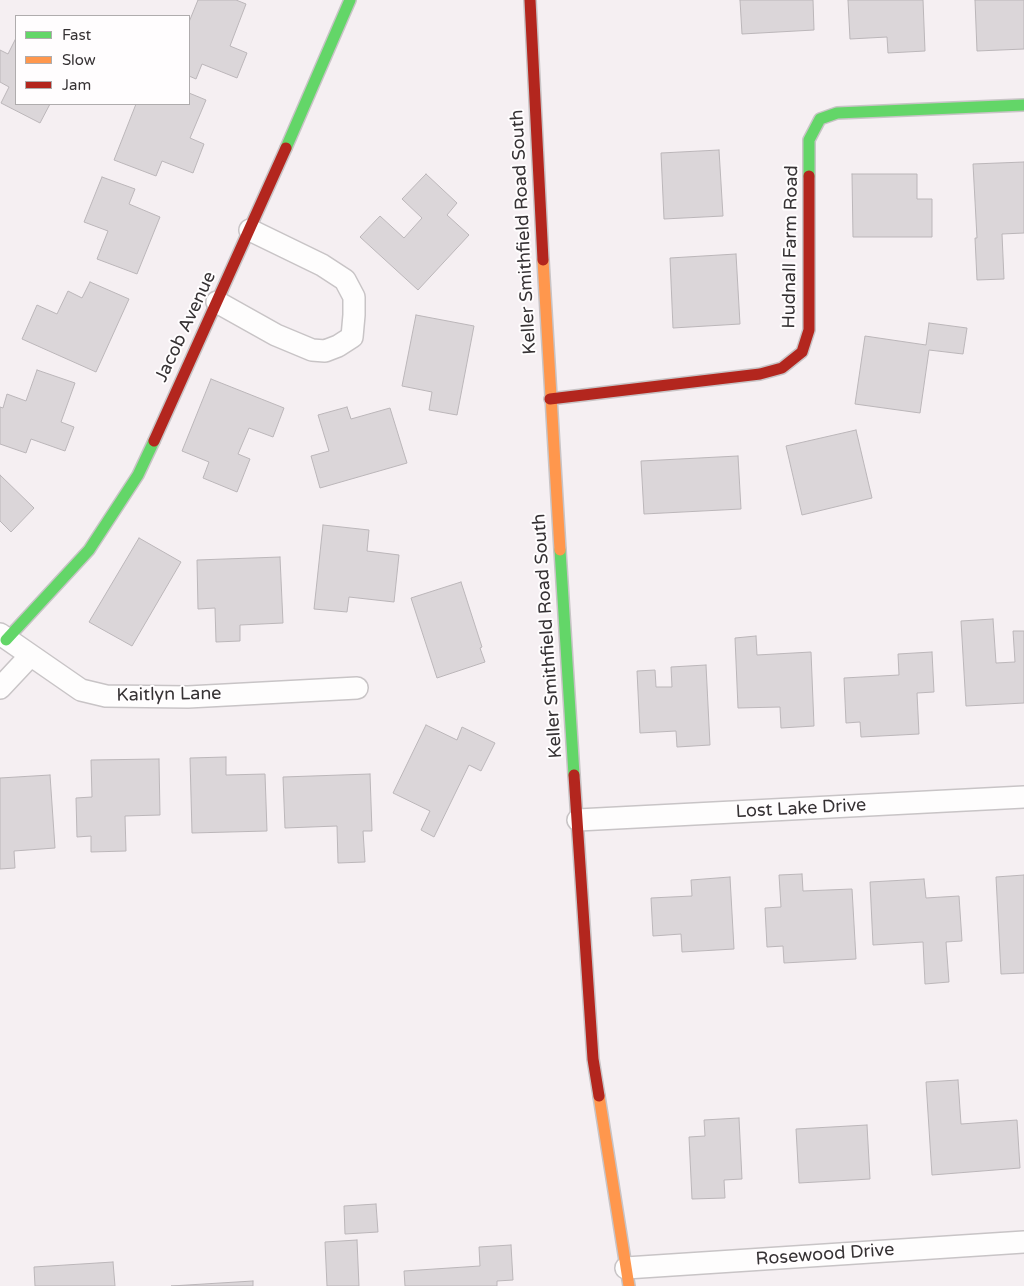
<!DOCTYPE html>
<style>
body{margin:0}
#map{position:relative;width:1024px;height:1286px;overflow:hidden;background:#f5eff2;font-family:"Varela Round",sans-serif}
canvas{display:block}
.legend{position:absolute;left:15px;top:15px;width:175px;height:90px;box-sizing:border-box;background:#fffdfe;border:1px solid #afacad;margin:0;padding:6px 9px;list-style:none;font-size:15px;color:#363234}
.legend li{display:flex;align-items:center;gap:10px;height:25px}
.legend b{width:25px;border:1px solid #afacad}
</style>
<div id="map">
<canvas width="1024" height="1286"></canvas>
<ul class="legend">
<li><b style="height:6px;background:#63d668"></b>Fast</li>
<li><b style="height:6px;background:#ff974d"></b>Slow</li>
<li><b style="height:6px;background:#b3261e"></b>Jam</li>
</ul>
</div>
<script>
const g = document.querySelector('canvas').getContext('2d');
g.lineJoin = 'round';
function paint(path, color) { g.fillStyle = color; g.fill(path, 'evenodd'); }
const poly = rows => new Path2D(rows.map(r => 'M' + r).join(''));
function strokePath(path, color, width, dash) { g.strokeStyle = color; g.lineWidth = width; g.lineCap = dash ? 'butt' : 'round'; g.setLineDash(dash || []); g.stroke(path); }
function label(font, color, halo, rows, align = 'center') {
  g.font = font + ' "Varela Round",sans-serif'; g.lineWidth = 4; g.setLineDash([]); g.textBaseline = 'middle'; g.strokeStyle = halo; g.fillStyle = color; for (const [text, x, y, turn = 0] of rows) {
    g.save(); g.translate(x, y); g.rotate((+turn || 0) * Math.PI / 180); g.textAlign = isNaN(turn) ? turn : align; if (halo) g.strokeText(text, 0, 0); g.fillText(text, 0, 0); g.restore();
  }
}
const building = poly([
 [198,0,236,0,246,4,230,46,247,53,237,78,202,64,196,79,189,76,189,22,198,0],
 [740,0,813,0,814,30,742,34,740,0],
 [848,0,923,0,925,51,888,53,887,37,850,39,848,0],
 [975,0,1024,0,1024,49,977,51,975,0],
 [16,38,16,104,50,104,40,123,1,103,9,87,0,82,0,50,8,54,16,38],
 [189,93,206,100,190,138,204,144,193,173,162,161,156,176,114,160,136,104,189,104,189,93],
 [719,150,723,216,664,219,661,153,719,150],
 [1024,162,1024,233,1002,234,1004,279,977,280,975,238,977,238,973,164,1024,162],
 [426,174,457,203,447,215,469,235,418,290,360,237,380,216,404,238,422,218,402,199,426,174],
 [852,174,917,174,917,199,932,199,932,237,853,237,852,174],
 [102,177,135,189,129,204,160,217,137,274,97,259,108,231,84,222,102,177],
 [736,254,740,324,673,328,670,258,736,254],
 [90,282,129,299,96,372,22,339,37,305,57,314,68,291,82,298,90,282],
 [416,315,474,326,457,415,429,410,432,392,402,386,416,315],
 [929,323,967,328,963,354,929,350,920,413,855,404,865,336,926,345,929,323],
 [37,370,75,383,61,422,74,427,65,451,31,439,26,453,0,444,0,407,3,408,7,394,26,401,37,370],
 [211,379,284,408,273,437,249,428,238,454,250,459,237,492,203,478,209,462,182,451,211,379],
 [347,407,351,419,390,408,407,463,320,488,311,456,329,451,318,415,347,407],
 [856,430,872,498,802,515,786,446,856,430],
 [738,456,741,509,644,514,641,461,738,456],
 [0,475,34,508,11,532,0,521,0,475],
 [323,525,369,530,367,551,399,555,394,602,349,597,347,612,314,609,323,525],
 [139,538,181,562,132,646,89,622,139,538],
 [280,557,283,623,240,625,240,641,216,642,215,608,198,609,197,560,280,557],
 [461,582,482,647,480,648,485,662,437,678,411,598,461,582],
 [993,619,996,663,1015,662,1013,631,1024,631,1024,703,966,706,961,621,993,619],
 [756,636,757,655,811,652,814,726,781,728,780,707,738,708,735,638,756,636],
 [932,652,934,692,917,693,919,734,861,737,860,722,846,723,844,678,899,675,898,654,932,652],
 [706,665,710,745,677,747,676,731,640,733,637,671,655,670,656,687,672,687,671,667,706,665],
 [426,725,457,740,462,727,495,743,481,771,469,765,434,837,421,830,430,811,393,793,426,725],
 [226,757,226,775,265,774,267,831,192,833,190,758,226,757],
 [159,759,160,815,125,816,126,851,91,852,91,836,77,837,76,798,92,797,91,760,159,759],
 [370,774,372,831,363,831,365,862,338,863,337,826,285,828,283,777,370,774],
 [50,775,55,848,14,851,15,868,0,869,0,778,50,775],
 [802,874,803,891,852,889,856,959,784,963,783,946,767,947,765,908,781,907,779,875,802,874],
 [1024,875,1024,973,1001,974,996,877,1024,875],
 [730,877,734,949,682,952,681,934,653,936,651,898,692,896,691,880,730,877],
 [924,879,926,898,959,896,962,941,946,942,949,982,925,984,923,942,873,945,870,882,924,879],
 [958,1080,961,1124,1017,1120,1020,1168,932,1175,926,1082,958,1080],
 [739,1118,742,1179,724,1180,725,1198,692,1199,689,1137,705,1136,704,1120,739,1118],
 [867,1125,870,1179,799,1183,796,1129,867,1125],
 [376,1204,378,1232,345,1234,344,1206,376,1204],
 [357,1240,359,1286,327,1286,325,1242,357,1240],
 [511,1245,513,1280,497,1281,497,1286,405,1286,404,1271,480,1266,479,1247,511,1245],
 [113,1262,115,1286,35,1286,34,1267,113,1262],
 [253,1281,253,1286,171,1286,253,1281]
]);
const street = poly([
 [217,302,276,335,312,350,325,351,338,346,352,337,354,315,354,297,345,280,322,265,250,230],
 [0,634,81,690,106,696,188,697,357,688],
 [0,688,30,656],
 [578,820,1024,797],
 [626,1268,1024,1242]
]);
const fast = poly([
 [286,148,350,0],
 [809,176,809,140,820,119,837,113,1024,105],
 [560,550,574,775],
 [6,640,89,550,138,475,154,441]
]);
const slow = poly([
 [543,260,560,550],
 [599,1096,629,1286]
]);
const jam = poly([
 [530,0,543,260],
 [550,399,760,374,782,368,802,352,809,330,809,176],
 [154,441,286,148],
 [574,775,593,1059,599,1096]
]);
const streetNames = [
 ["Keller Smithfield Road South",524,232,-93],
 ["Hudnall Farm Road",791,247,-89],
 ["Jacob Avenue",186,327,-65],
 ["Keller Smithfield Road South",548,636,-94],
 ["Kaitlyn Lane",169,695,-1],
 ["Lost Lake Drive",801,809,-3],
 ["Rosewood Drive",825,1255,-4]
];
paint(building, '#dbd6d9');
strokePath(building, '#bbb6b9', 1);
strokePath(street, '#c8c4c6', 24);
strokePath(fast, '#c8c4c6', 14);
strokePath(slow, '#c8c4c6', 14);
strokePath(jam, '#c8c4c6', 14);
strokePath(street, '#fefdfd', 21);
strokePath(fast, '#63d668', 11);
strokePath(slow, '#ff974d', 11);
strokePath(jam, '#b3261e', 11);
label('18px', '#363234', '#fffdfe', streetNames);
</script>
